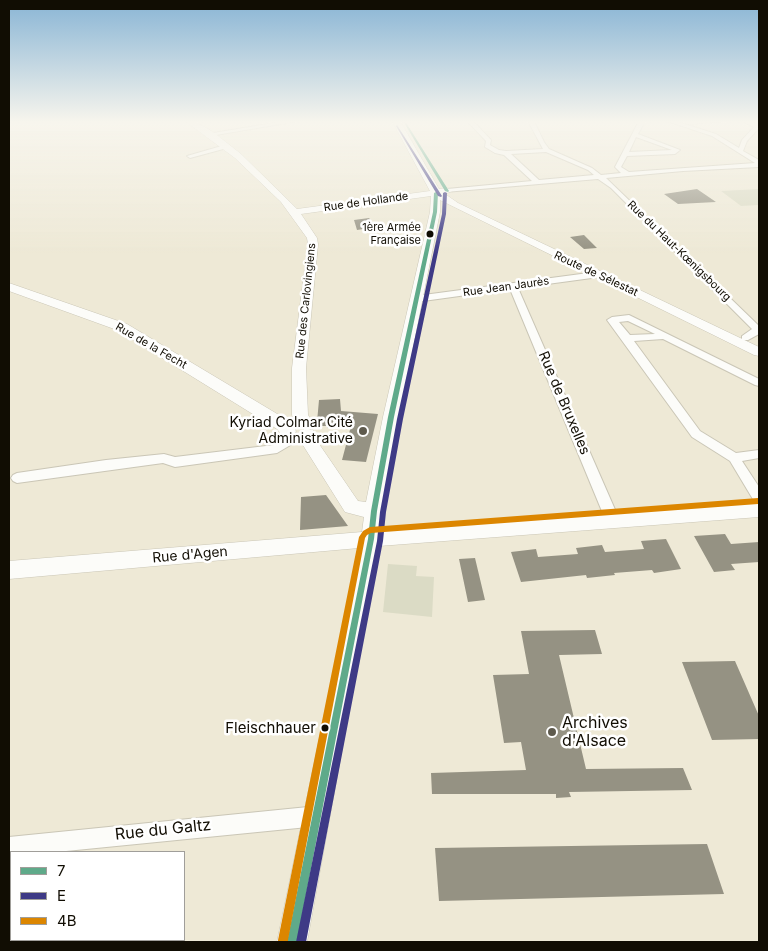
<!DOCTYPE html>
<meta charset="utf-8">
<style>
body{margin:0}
#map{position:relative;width:768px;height:951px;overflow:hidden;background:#eee9d6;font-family:Inter,sans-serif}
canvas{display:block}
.frame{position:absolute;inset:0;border:10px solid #110d03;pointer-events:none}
.legend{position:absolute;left:10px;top:851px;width:175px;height:90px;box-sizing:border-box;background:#fff;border:1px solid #a09e9a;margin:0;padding:6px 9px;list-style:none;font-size:15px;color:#110d03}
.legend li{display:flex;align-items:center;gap:10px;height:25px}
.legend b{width:25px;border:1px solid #a09e9a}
</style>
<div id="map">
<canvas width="768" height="951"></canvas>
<div class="frame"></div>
<ul class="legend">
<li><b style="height:6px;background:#5faa8a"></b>7</li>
<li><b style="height:6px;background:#3e3a86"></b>E</li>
<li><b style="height:6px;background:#dc8600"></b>4B</li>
</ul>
</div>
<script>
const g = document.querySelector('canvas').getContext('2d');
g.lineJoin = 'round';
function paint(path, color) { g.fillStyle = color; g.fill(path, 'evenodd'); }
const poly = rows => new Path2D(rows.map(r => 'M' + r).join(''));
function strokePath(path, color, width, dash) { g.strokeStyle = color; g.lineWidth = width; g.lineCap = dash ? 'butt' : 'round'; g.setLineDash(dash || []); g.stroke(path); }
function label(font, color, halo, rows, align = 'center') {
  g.font = font + ' Inter,sans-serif'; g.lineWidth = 5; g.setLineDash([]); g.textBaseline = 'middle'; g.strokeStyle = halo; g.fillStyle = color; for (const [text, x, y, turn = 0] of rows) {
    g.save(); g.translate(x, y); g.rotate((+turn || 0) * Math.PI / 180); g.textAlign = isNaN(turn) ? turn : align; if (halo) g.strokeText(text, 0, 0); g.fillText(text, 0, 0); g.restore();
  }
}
const green = poly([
 [759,189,759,205,741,206,721,191],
 [388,564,417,566,416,576,434,577,432,617,383,612]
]);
const building = poly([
 [697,189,716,202,678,204,664,194],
 [369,218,376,227,357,230,354,220],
 [584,235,597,248,584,249,570,237],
 [340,399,341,411,378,414,366,462,342,460,351,426,327,428,327,426,321,426,320,422,317,422,319,400],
 [326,495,348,526,300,530,301,497],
 [725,534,731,544,759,542,759,562,731,564,735,570,714,572,694,536],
 [666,539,681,569,654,573,652,570,614,573,615,575,587,578,586,575,521,582,511,552,536,549,538,557,578,554,576,548,602,545,605,552,644,549,641,541],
 [475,558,485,600,468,602,459,559],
 [595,630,602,654,559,655,586,769,683,768,692,790,569,792,571,797,556,798,556,794,432,794,431,773,526,770,521,742,504,743,493,675,529,674,521,631],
 [735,661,759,716,759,739,712,740,682,662],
 [707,844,724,894,439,901,435,848]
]);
const street = poly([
 [286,121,298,121,210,136,207,134,286,121],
 [467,121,473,121,491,140,490,145,499,150,506,151,543,149,528,121,534,121,544,142,549,149,592,168,601,175,621,173,615,167,639,121,645,121,638,134,680,150,675,154,627,156,621,167,629,172,755,163,712,136,667,121,675,121,716,134,739,148,742,140,754,127,742,121,759,123,759,128,747,141,743,151,759,160,759,167,683,171,606,178,759,326,759,334,748,340,742,340,742,336,752,329,611,188,598,179,445,192,445,190,447,189,532,181,504,155,495,153,485,147,486,141,467,121],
 [636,137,672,150,629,152,636,137],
 [546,152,588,170,594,175,539,180,511,154,546,152],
 [685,121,728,121,687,124,685,121],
 [225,145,227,148,190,158,187,156,225,145],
 [596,272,600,275,599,277,518,288,620,521,618,525,613,526,608,525,606,521,510,289,416,302,412,299,416,296,596,272],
 [629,315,759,379,759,386,755,385,663,339,634,341,700,431,736,453,759,450,759,458,742,461,759,487,759,502,754,501,730,461,692,437,607,320,612,317,629,315],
 [628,321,655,334,630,335,619,322,628,321],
 [295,433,299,434,301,437,299,440,277,453,175,467,163,463,17,483,13,481,11,478,13,475,17,473,106,460,164,454,175,457,274,445,295,433],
 [318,806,325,809,328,816,325,823,318,826,56,852,11,852,11,857,9,857,9,837,318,806]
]);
const secondary = poly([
 [185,121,194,121,213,132,241,154,297,209,430,191,392,121,400,121,439,189,447,188,452,191,445,194,458,203,759,347,759,356,754,355,440,200,440,212,399,417,381,530,759,503,759,517,379,546,307,942,277,942,359,548,9,579,9,561,362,532,364,517,345,512,301,442,299,434,304,429,299,428,292,415,292,368,308,244,307,238,281,202,235,158,185,121],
 [431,196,430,212,383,417,366,502,358,501,317,441,313,430,308,429,313,424,308,415,306,368,318,244,317,238,301,214,431,196],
 [9,283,127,324,289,421,296,431,294,435,288,437,282,435,277,429,117,330,9,291,9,283]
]);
const bus1 = poly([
 [403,121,405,121,449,191,448,192,445,191,403,121],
 [436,192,438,193,437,212,394,417,377,511,374,539,297,942,287,942,368,539,371,511,388,417,433,212,434,193,436,192]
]);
const bus2 = poly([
 [397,125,442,196,441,197,438,196,396,126,397,125],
 [445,192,447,193,446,214,403,419,386,512,383,541,306,942,296,942,377,541,380,512,397,419,442,214,443,193,445,192]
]);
const bus3 = poly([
 [758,498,759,499,759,503,758,504,371,533,367,535,365,538,288,940,288,942,278,942,278,940,359,537,363,531,370,527,758,498]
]);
const markers = [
 [430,234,4.5,"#110d03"],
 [363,431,5,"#5e5a4d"],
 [325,728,4.5,"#110d03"],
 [552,732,5,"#5e5a4d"]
];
const farStreetnames = [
 ["Rue de Hollande",366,202,-8],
 ["Rue du Haut-Kœnigsbourg",679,251,44],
 ["Route de Sélestat",596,274,25],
 ["Rue Jean Jaurès",506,287,-8],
 ["Rue des Carlovingiens",306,301,-84],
 ["Rue de la Fecht",151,346,30]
];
const farBusnames = [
 ["1ère Armée",421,228],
 ["Française",421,241]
];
const streetNames = [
 ["Rue de Bruxelles",564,403,67],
 ["Rue d'Agen",190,555,-5]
];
const poiNames = [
 ["Kyriad Colmar Cité",353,423],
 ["Administrative",353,439]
];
const nearBusnames = [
 ["Fleischhauer",316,728]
];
const nearPoinames = [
 ["Archives",562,723],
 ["d'Alsace",562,741]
];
const nearStreetnames = [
 ["Rue du Galtz",163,830,-6]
];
paint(green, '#dbdbc5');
paint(building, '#959283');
strokePath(street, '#cac6b6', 2);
strokePath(secondary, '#cac6b6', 1);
paint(street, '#fcfcf9');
paint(secondary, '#fcfcf9');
paint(bus1, '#5faa8a');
paint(bus2, '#3e3a86');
paint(bus3, '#dc8600');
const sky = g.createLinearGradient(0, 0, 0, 254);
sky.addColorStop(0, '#89b5d5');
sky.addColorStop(0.48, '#f7f5ed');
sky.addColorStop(1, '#f7f5ed00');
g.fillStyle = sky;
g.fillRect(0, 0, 768, 254);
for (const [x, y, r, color] of markers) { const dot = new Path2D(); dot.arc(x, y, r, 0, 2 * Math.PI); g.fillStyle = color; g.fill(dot); strokePath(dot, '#fff', 2); }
label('11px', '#110d03', '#fff', farStreetnames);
label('11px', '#110d03', '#fff', farBusnames, 'right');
label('14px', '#110d03', '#fff', streetNames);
label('14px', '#110d03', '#fff', poiNames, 'right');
label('15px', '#110d03', '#fff', nearBusnames, 'right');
label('16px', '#110d03', '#fff', nearPoinames, 'left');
label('16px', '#110d03', '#fff', nearStreetnames);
</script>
